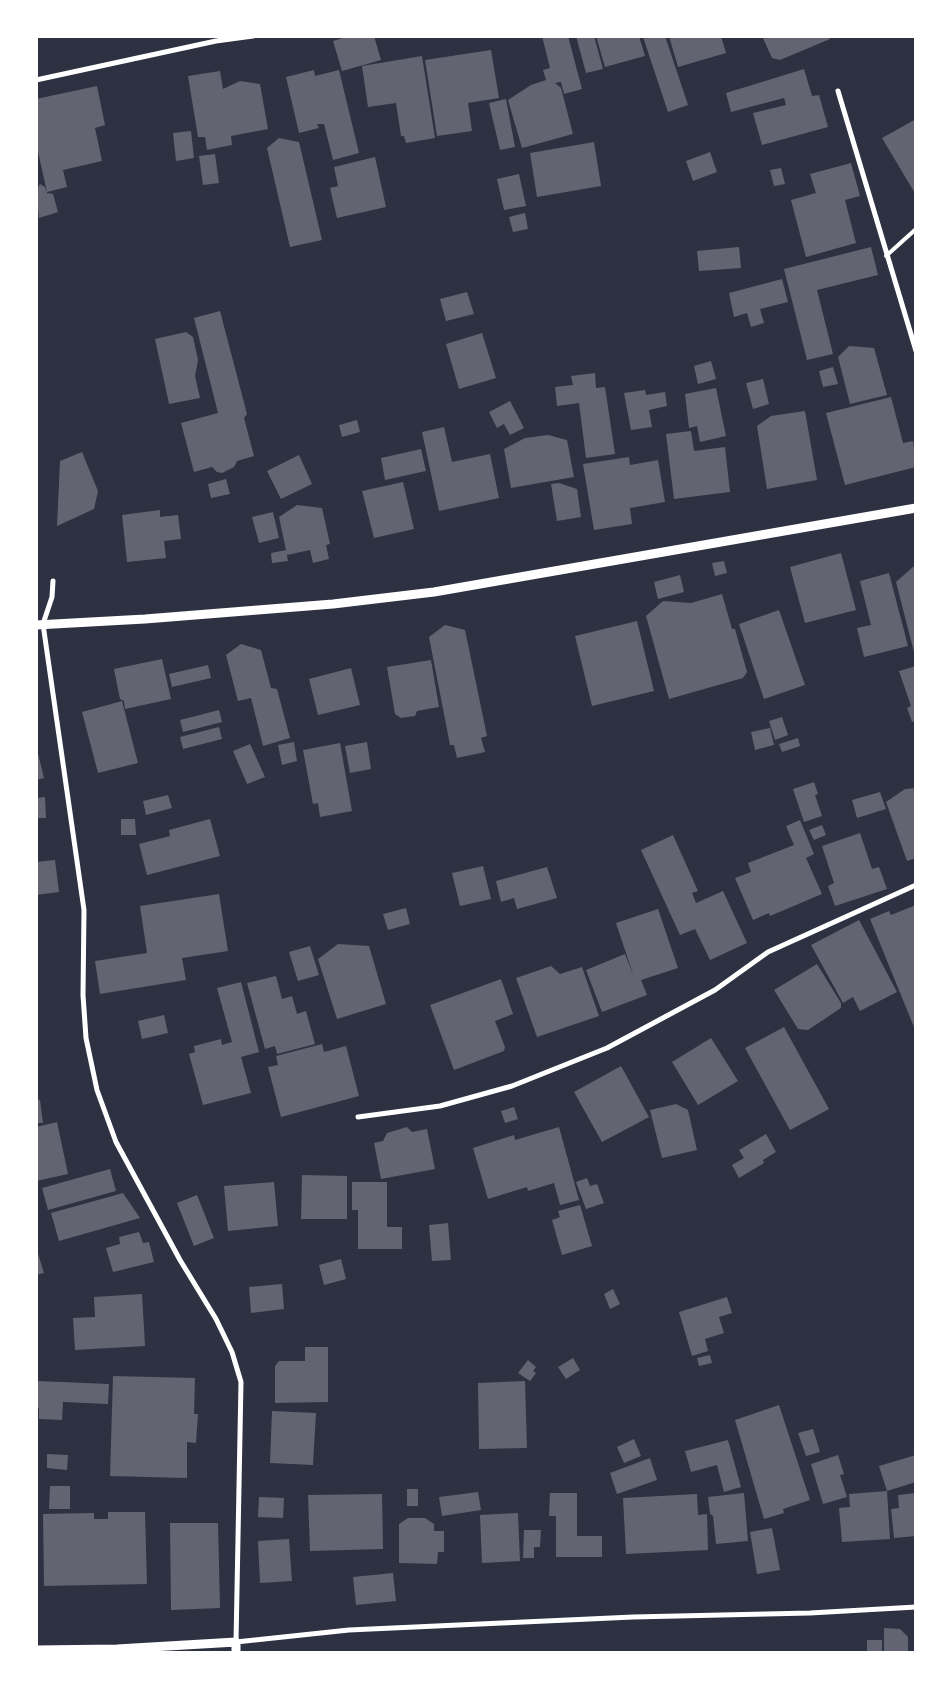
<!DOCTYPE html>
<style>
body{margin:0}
#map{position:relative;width:952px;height:1689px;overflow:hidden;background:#2d3142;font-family:Roboto,sans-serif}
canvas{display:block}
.frame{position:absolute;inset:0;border:38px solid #fff;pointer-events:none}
</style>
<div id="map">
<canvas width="952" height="1689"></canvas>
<div class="frame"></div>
</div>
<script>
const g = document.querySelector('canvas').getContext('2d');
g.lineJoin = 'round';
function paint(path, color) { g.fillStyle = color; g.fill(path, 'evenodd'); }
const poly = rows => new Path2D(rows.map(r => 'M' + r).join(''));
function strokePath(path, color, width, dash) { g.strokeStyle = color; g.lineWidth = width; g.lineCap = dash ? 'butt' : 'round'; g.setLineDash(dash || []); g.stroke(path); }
const building = poly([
 [349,36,374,36,381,60,342,71,333,41],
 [542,36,568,36,582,89,564,94,561,82,555,83,561,88,573,134,522,148,508,100,531,85,546,80,543,70,550,68],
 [576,36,594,36,603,69,586,73],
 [596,36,639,36,645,56,605,67],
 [665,36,688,105,668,112,643,37],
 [669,36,721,36,726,53,678,67],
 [762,36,828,36,830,39,780,60,772,58],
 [491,50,499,98,468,103,472,131,437,136,425,60],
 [422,56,435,138,406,143,404,136,401,136,396,103,368,107,362,66],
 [804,69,812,96,819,95,828,127,762,145,753,113,786,105,784,98,731,112,726,93],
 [314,70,315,76,339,70,359,153,333,160,324,124,317,124,319,128,299,133,286,77],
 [220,71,223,89,240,81,260,84,268,129,231,136,232,145,207,150,205,137,198,137,188,76],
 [97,86,105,125,95,128,102,161,63,170,67,187,47,192,36,143,36,99],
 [506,99,515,147,500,150,489,103],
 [916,119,916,195,882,138],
 [191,131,194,158,176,161,173,133],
 [279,138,299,142,322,240,290,247,267,148],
 [594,142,601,186,537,197,530,153],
 [710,152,717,172,693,181,686,161],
 [215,154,219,183,203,185,199,156],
 [375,157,386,207,337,218,330,188,338,186,334,167],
 [851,163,860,196,845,200,856,243,806,257,791,200,816,193,810,174],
 [781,168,785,184,774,186,770,170],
 [519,174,526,206,504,210,497,179],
 [40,184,45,187,48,195,47,193,53,194,58,212,39,218,36,191],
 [525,213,528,229,513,232,509,217],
 [739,247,741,268,699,271,697,251],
 [871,247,878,275,817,290,833,354,807,360,784,269],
 [782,279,788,302,760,309,764,323,751,327,747,313,734,317,729,293],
 [467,292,474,314,446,321,440,299],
 [220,311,247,414,244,418,254,456,237,461,234,467,222,473,217,472,212,467,194,472,181,423,218,413,194,318],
 [186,332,193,337,198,360,195,376,200,398,169,404,155,339],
 [482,333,496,378,459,389,446,344],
 [849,346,874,348,887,395,850,404,838,357],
 [711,361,716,379,698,384,694,366],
 [833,367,838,384,823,387,819,371],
 [595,373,596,388,605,387,615,454,586,458,579,403,557,406,555,387,573,385,571,376],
 [763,379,769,404,753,409,746,383],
 [716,388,726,436,700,442,697,426,689,428,685,394],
 [645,390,646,395,665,392,667,406,649,410,652,427,631,430,624,393],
 [891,397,903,443,913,441,916,467,845,485,826,413],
 [510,401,524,428,510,435,504,424,497,428,489,412],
 [805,411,817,480,767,489,757,426,771,416],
 [357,420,360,432,342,437,339,425],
 [444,427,452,462,490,454,499,498,439,511,422,432],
 [691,431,694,451,725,447,730,492,674,499,666,434],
 [548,435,567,440,574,477,511,488,504,449,525,438],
 [421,449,426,471,385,480,381,458],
 [82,452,98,491,94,509,57,526,60,461],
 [299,455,312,484,281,499,267,471],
 [629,457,630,465,658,460,665,502,630,508,632,524,594,530,583,464],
 [226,479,230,494,211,498,208,484],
 [403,482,414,529,374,538,362,491],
 [559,483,577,489,581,517,557,521,551,484],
 [297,505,322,508,330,544,326,545,329,559,313,563,310,550,287,555,279,517],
 [160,510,160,517,178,515,181,539,164,541,166,558,127,562,122,515],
 [273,512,279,538,259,543,252,517],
 [286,550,288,561,272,563,271,553],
 [841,553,856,610,805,623,790,567],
 [724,561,727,573,715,576,712,563],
 [914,566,916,566,915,656,896,582],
 [889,573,908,646,864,657,857,628,871,625,860,581],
 [680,575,684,592,658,599,654,582],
 [722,594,732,629,735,629,747,672,743,678,669,699,646,616,663,601,691,603],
 [779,610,805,685,764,699,739,624],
 [637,621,654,691,592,706,575,636],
 [445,625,465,630,487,736,481,738,485,752,457,758,454,745,450,745,429,637],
 [241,644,261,650,271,688,277,689,290,738,263,746,251,698,238,701,226,655],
 [162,659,171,699,125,709,124,701,120,699,114,669],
 [431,660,439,707,417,711,415,716,401,718,395,714,387,667],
 [208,665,211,678,172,687,169,674],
 [916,666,916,721,912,722,907,708,911,706,899,671],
 [351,668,360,705,318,715,309,679],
 [122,701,138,763,98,773,82,712],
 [219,710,222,722,183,732,180,720],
 [782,717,788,735,775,740,769,721],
 [219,727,222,739,183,749,180,737],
 [770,728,774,745,755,750,751,732],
 [798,738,800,746,782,752,779,744],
 [294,742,297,761,282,765,278,745],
 [367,742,371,769,350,773,345,746],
 [340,743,352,811,320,817,318,803,313,804,303,750],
 [250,744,265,777,247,784,233,751],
 [36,745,44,778,36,780],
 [814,782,818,794,815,795,822,816,804,822,793,789],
 [916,788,916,858,907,861,886,802,905,789],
 [880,792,886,809,857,818,852,800],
 [168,795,172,808,146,815,143,801],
 [45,797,46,818,36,818,36,798],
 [121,819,135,819,136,835,121,835],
 [210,819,220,856,147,875,139,844,170,836,169,830],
 [800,820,814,854,806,858,822,894,770,916,769,913,753,920,735,878,751,872,748,863,794,845,786,826],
 [822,825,826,835,814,840,809,830],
 [860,833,872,869,879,867,887,889,835,906,828,886,834,883,822,846],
 [673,835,698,891,692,893,696,903,723,891,747,943,710,960,695,929,680,935,641,850],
 [55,860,59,892,36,895,36,862],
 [483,866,491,899,460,906,452,873],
 [547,867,557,898,517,909,514,898,501,902,496,881],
 [219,894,228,951,182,958,186,980,100,994,95,961,147,953,140,906],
 [916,905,916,1032,870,919,889,911,891,915],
 [406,908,410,924,388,930,383,914],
 [658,909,678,968,641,980,647,995,602,1012,586,970,625,954,634,977,616,923],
 [859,920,897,992,860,1011,853,997,843,1003,811,945],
 [338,944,369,946,386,1004,337,1019,318,959],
 [310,946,319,975,298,981,289,952],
 [817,964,841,1003,841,1008,808,1030,798,1029,774,990],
 [551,966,560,974,582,967,599,1016,537,1037,516,978],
 [276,976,282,999,292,996,297,1014,306,1011,315,1044,277,1054,275,1046,265,1049,247,983],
 [501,979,513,1014,495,1021,505,1047,504,1051,454,1070,430,1005],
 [241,982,259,1052,241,1057,251,1093,203,1105,189,1054,195,1052,194,1046,221,1039,222,1045,232,1042,217,988],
 [164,1015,168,1033,142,1039,138,1021],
 [784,1027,829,1109,790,1130,745,1048],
 [711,1038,738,1081,698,1105,672,1062],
 [322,1044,324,1052,346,1046,359,1096,281,1117,268,1067,278,1065,276,1056],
 [621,1066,649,1117,602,1142,574,1092],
 [36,1099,40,1100,43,1123,36,1123],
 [676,1104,688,1110,697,1150,662,1158,650,1110],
 [514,1107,518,1119,505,1123,501,1111],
 [57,1122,68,1174,36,1181,36,1127],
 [407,1127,412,1132,427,1129,435,1169,381,1179,374,1143,383,1141,387,1133],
 [559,1127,579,1200,560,1205,554,1183,528,1191,527,1187,488,1199,473,1148,514,1135,515,1140],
 [766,1134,776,1152,763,1160,764,1163,739,1178,732,1165,744,1158,739,1150],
 [110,1169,116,1191,48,1210,42,1188],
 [302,1175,347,1176,347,1219,301,1219],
 [587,1178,590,1186,597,1184,604,1203,586,1209,576,1182],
 [274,1182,278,1226,228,1231,224,1186],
 [352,1182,387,1182,387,1227,402,1227,402,1249,358,1249,358,1210,352,1210],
 [123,1193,140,1218,59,1241,51,1213],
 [197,1195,214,1238,194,1246,177,1203],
 [580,1205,592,1246,562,1255,552,1220,560,1217,558,1211],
 [448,1223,451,1260,432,1261,429,1225],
 [139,1232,143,1243,149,1242,154,1262,113,1272,106,1248,120,1244,119,1237],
 [36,1247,44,1273,36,1275],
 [341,1259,346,1279,324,1285,319,1265],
 [282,1284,284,1309,251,1313,249,1287],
 [613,1289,620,1304,610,1309,604,1294],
 [142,1294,145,1346,75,1350,73,1318,95,1317,94,1297],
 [727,1297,732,1313,719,1317,724,1333,705,1339,708,1351,692,1356,679,1312],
 [305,1347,328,1347,328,1402,275,1403,275,1366,279,1361,305,1361],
 [710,1355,712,1363,699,1366,697,1358],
 [573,1358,580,1370,566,1379,558,1367],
 [528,1360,536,1367,533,1371,536,1373,530,1381,518,1373],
 [113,1376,195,1378,194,1414,198,1414,196,1443,187,1442,187,1478,110,1476],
 [37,1381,109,1384,108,1404,63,1402,62,1420,39,1419,39,1408,36,1407],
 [525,1381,527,1448,479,1449,478,1383],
 [779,1405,810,1500,783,1509,784,1513,764,1519,735,1420],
 [272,1411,316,1413,313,1465,270,1463],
 [813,1429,820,1452,806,1456,798,1433],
 [634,1439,641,1456,624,1463,617,1447],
 [728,1440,741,1487,724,1492,717,1465,691,1472,685,1451],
 [47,1454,68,1455,67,1470,47,1468],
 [838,1455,844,1474,840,1475,847,1497,823,1504,811,1464],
 [916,1455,916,1482,887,1491,879,1466],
 [650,1458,657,1480,617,1494,610,1473],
 [50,1486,70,1486,70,1509,49,1509],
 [407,1489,418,1489,418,1506,407,1506],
 [887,1491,890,1539,842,1542,839,1508,850,1507,849,1494],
 [478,1492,481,1510,442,1516,439,1497],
 [550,1493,577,1493,577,1536,602,1536,602,1557,556,1557,556,1516,549,1516],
 [744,1493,748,1541,716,1544,713,1516,710,1514,708,1497],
 [916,1493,916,1536,894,1538,891,1509,899,1508,898,1495],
 [382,1494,383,1549,310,1551,308,1495],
 [697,1494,698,1515,707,1514,708,1550,626,1554,623,1498],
 [259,1497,284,1498,283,1518,258,1517],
 [108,1512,145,1512,147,1584,44,1586,43,1514,94,1513,94,1519,108,1519],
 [518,1513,520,1561,482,1563,480,1515],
 [408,1518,425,1518,434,1524,434,1531,444,1531,444,1552,438,1552,437,1564,399,1563,399,1524],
 [170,1523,218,1523,220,1608,171,1610],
 [772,1528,780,1570,757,1574,750,1532],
 [524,1530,541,1530,540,1547,534,1547,534,1558,523,1558],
 [289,1539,292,1581,260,1583,258,1541],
 [393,1573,396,1601,356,1605,353,1577],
 [884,1628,900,1629,908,1637,908,1653,884,1653],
 [867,1640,882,1640,882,1653,867,1653]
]);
const service = poly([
 [886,256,916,229]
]);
const minor = poly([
 [36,80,216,41,253,36],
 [838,91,916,351],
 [53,581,52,597,43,624,84,910,83,995,86,1038,97,1090,116,1142,180,1260,216,1319,232,1352,241,1382,236,1642,349,1630,633,1617,810,1613,916,1607],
 [358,1117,440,1106,512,1086,607,1048,715,990,768,952,916,885]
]);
const tertiary = poly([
 [36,625,145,619,333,604,434,592,916,508],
 [36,1650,117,1649,236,1642,236,1653]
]);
paint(building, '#626471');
strokePath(service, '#fff', 4);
strokePath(minor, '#fff', 5);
strokePath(tertiary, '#fff', 9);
</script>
